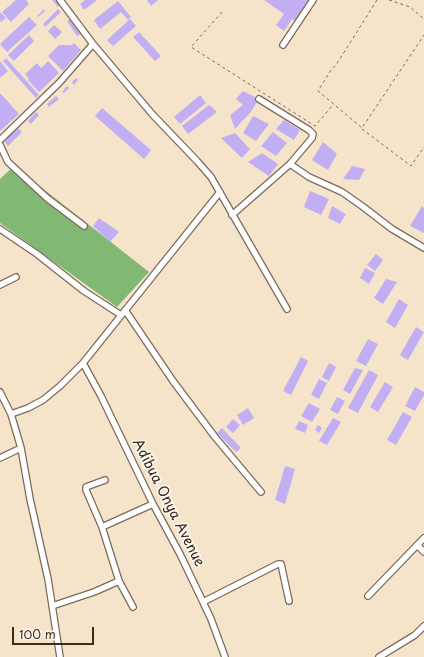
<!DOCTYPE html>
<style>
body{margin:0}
#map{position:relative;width:424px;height:657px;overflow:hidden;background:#f5e3ca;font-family:"Playpen Sans",sans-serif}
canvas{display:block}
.scale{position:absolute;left:12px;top:627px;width:82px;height:18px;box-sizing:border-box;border:2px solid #3b2a1e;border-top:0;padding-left:5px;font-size:12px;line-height:14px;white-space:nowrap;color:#3b2a1e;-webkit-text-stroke:3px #fbf7ec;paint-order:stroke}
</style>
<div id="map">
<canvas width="424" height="657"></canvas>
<div class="scale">100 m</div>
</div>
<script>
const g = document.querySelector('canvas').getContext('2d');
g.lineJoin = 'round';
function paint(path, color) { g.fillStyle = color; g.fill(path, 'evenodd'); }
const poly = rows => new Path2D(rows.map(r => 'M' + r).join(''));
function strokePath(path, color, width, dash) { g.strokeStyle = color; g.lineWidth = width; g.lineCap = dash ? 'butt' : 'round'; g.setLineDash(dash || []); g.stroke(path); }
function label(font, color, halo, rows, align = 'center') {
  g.font = font + ' "Playpen Sans",sans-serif'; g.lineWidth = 3.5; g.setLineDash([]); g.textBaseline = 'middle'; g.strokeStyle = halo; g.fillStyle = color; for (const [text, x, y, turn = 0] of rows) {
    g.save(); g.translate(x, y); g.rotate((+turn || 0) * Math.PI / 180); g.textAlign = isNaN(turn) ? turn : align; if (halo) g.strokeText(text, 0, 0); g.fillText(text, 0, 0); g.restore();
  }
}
const forest = poly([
 [14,166,149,272,117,307,0,223,0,179]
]);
const building = poly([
 [16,0,26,0,29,4,11,22,2,12],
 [52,0,56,0,61,5,58,7],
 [85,0,97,0,84,10,80,4],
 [147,0,158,0,151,6],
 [264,0,311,0,296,22,292,19,284,31,276,25,284,14],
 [118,1,131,17,128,20,121,12,100,29,94,20],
 [44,9,45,11,38,17,37,16],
 [58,9,61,12,45,27,43,24],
 [0,12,6,18,1,22,0,21],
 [29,17,37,25,7,52,0,44],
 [70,19,81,34,77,36,67,21],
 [130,19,136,26,113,46,107,40],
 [54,25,62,32,55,39,48,31],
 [139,32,161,56,155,61,133,37],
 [29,35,34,41,14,61,8,55],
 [74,43,81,50,63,71,48,56,59,45,72,45],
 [6,58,39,95,36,98,3,61],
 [0,61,8,71,0,78],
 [48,61,59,73,39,92,28,80,29,79,25,74,37,63,41,68],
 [76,78,78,80,74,85,72,82],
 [67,86,69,88,64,93,62,92],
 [243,91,259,99,250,113,235,129,230,115,243,105,236,99],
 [0,93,19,114,0,131],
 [200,95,206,103,180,124,174,117],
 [56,96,59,99,49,107,47,104],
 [209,105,217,112,188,134,182,126],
 [102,108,151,150,144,159,95,116],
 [36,112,39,115,31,124,28,121],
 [253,116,269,124,256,141,243,133],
 [284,120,300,130,294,140,276,129],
 [18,128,22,132,8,146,4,141],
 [273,132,287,143,276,156,261,146],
 [235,133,250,149,242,158,221,138],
 [323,142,337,154,328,170,312,160],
 [262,153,278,164,269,176,248,162],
 [352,166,365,169,359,180,343,179],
 [310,191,329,199,321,215,304,207],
 [332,206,346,214,340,224,328,218],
 [422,206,424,208,424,233,410,226],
 [99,218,119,232,110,242,93,226],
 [376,254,383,260,375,271,367,265],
 [365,268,375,273,369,284,360,278],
 [386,279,397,282,383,304,374,298],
 [399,299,408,305,395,328,386,322],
 [416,327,424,332,408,360,400,355],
 [368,339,378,344,366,366,356,361],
 [301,357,308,361,291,395,283,391],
 [329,363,336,367,329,381,322,377],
 [355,368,363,370,350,394,343,390],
 [369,370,378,375,358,413,348,408],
 [319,379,327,383,319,399,311,395],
 [385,382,393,387,378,412,370,407],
 [415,387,424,392,424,395,415,411,405,406],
 [337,397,345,401,338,414,330,410],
 [309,403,320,409,312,422,301,416],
 [248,408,254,418,243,425,237,415],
 [403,412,412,417,396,445,387,440],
 [333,418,341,422,327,445,319,441],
 [233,419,240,425,233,433,226,427],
 [299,421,308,425,305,433,295,429],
 [318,425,322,428,319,433,315,430],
 [222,428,241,448,236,452,217,433],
 [285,466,295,469,285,504,275,500]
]);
const path = poly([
 [377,0,336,65,331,70,318,91,362,128,424,35],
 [389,0,410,7,424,19],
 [222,12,191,47,315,126,333,105],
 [362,129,411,166,424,147]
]);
const minor = poly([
 [60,0,93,44,153,115,197,161,211,177,287,309],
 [283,45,313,0],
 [0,140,59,83,93,44],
 [0,145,8,162,47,198,84,226],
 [290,164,309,177,342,192,362,206,392,229,424,248],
 [232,215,290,164,312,138,313,134,309,130,259,99],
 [0,229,37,254,84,291,121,315],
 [0,285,16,277],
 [125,310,173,381,215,437,261,492],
 [83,363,101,396,153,504,180,554,203,602,211,619,225,657],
 [0,392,11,414,21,448,30,499,48,579,60,657],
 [11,414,28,408,43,400,60,386,83,363,220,192],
 [0,458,21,448],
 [105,480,86,487,86,490,102,527,119,581],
 [102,527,153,504],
 [417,545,424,552],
 [368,596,424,538],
 [203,602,278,564,281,564,289,601],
 [52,606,94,592,119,581,133,607],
 [379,657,415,635,424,626]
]);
const streetNames = [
 ["Adibua Onya Avenue",168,503,63]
];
paint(forest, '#80b874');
paint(building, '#c2aff3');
strokePath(minor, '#7c6b5a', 8);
strokePath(path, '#7c6b5a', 1, [3, 3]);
strokePath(minor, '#fff', 5.5);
label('14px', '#3b2a1e', '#fbf7ec', streetNames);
</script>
